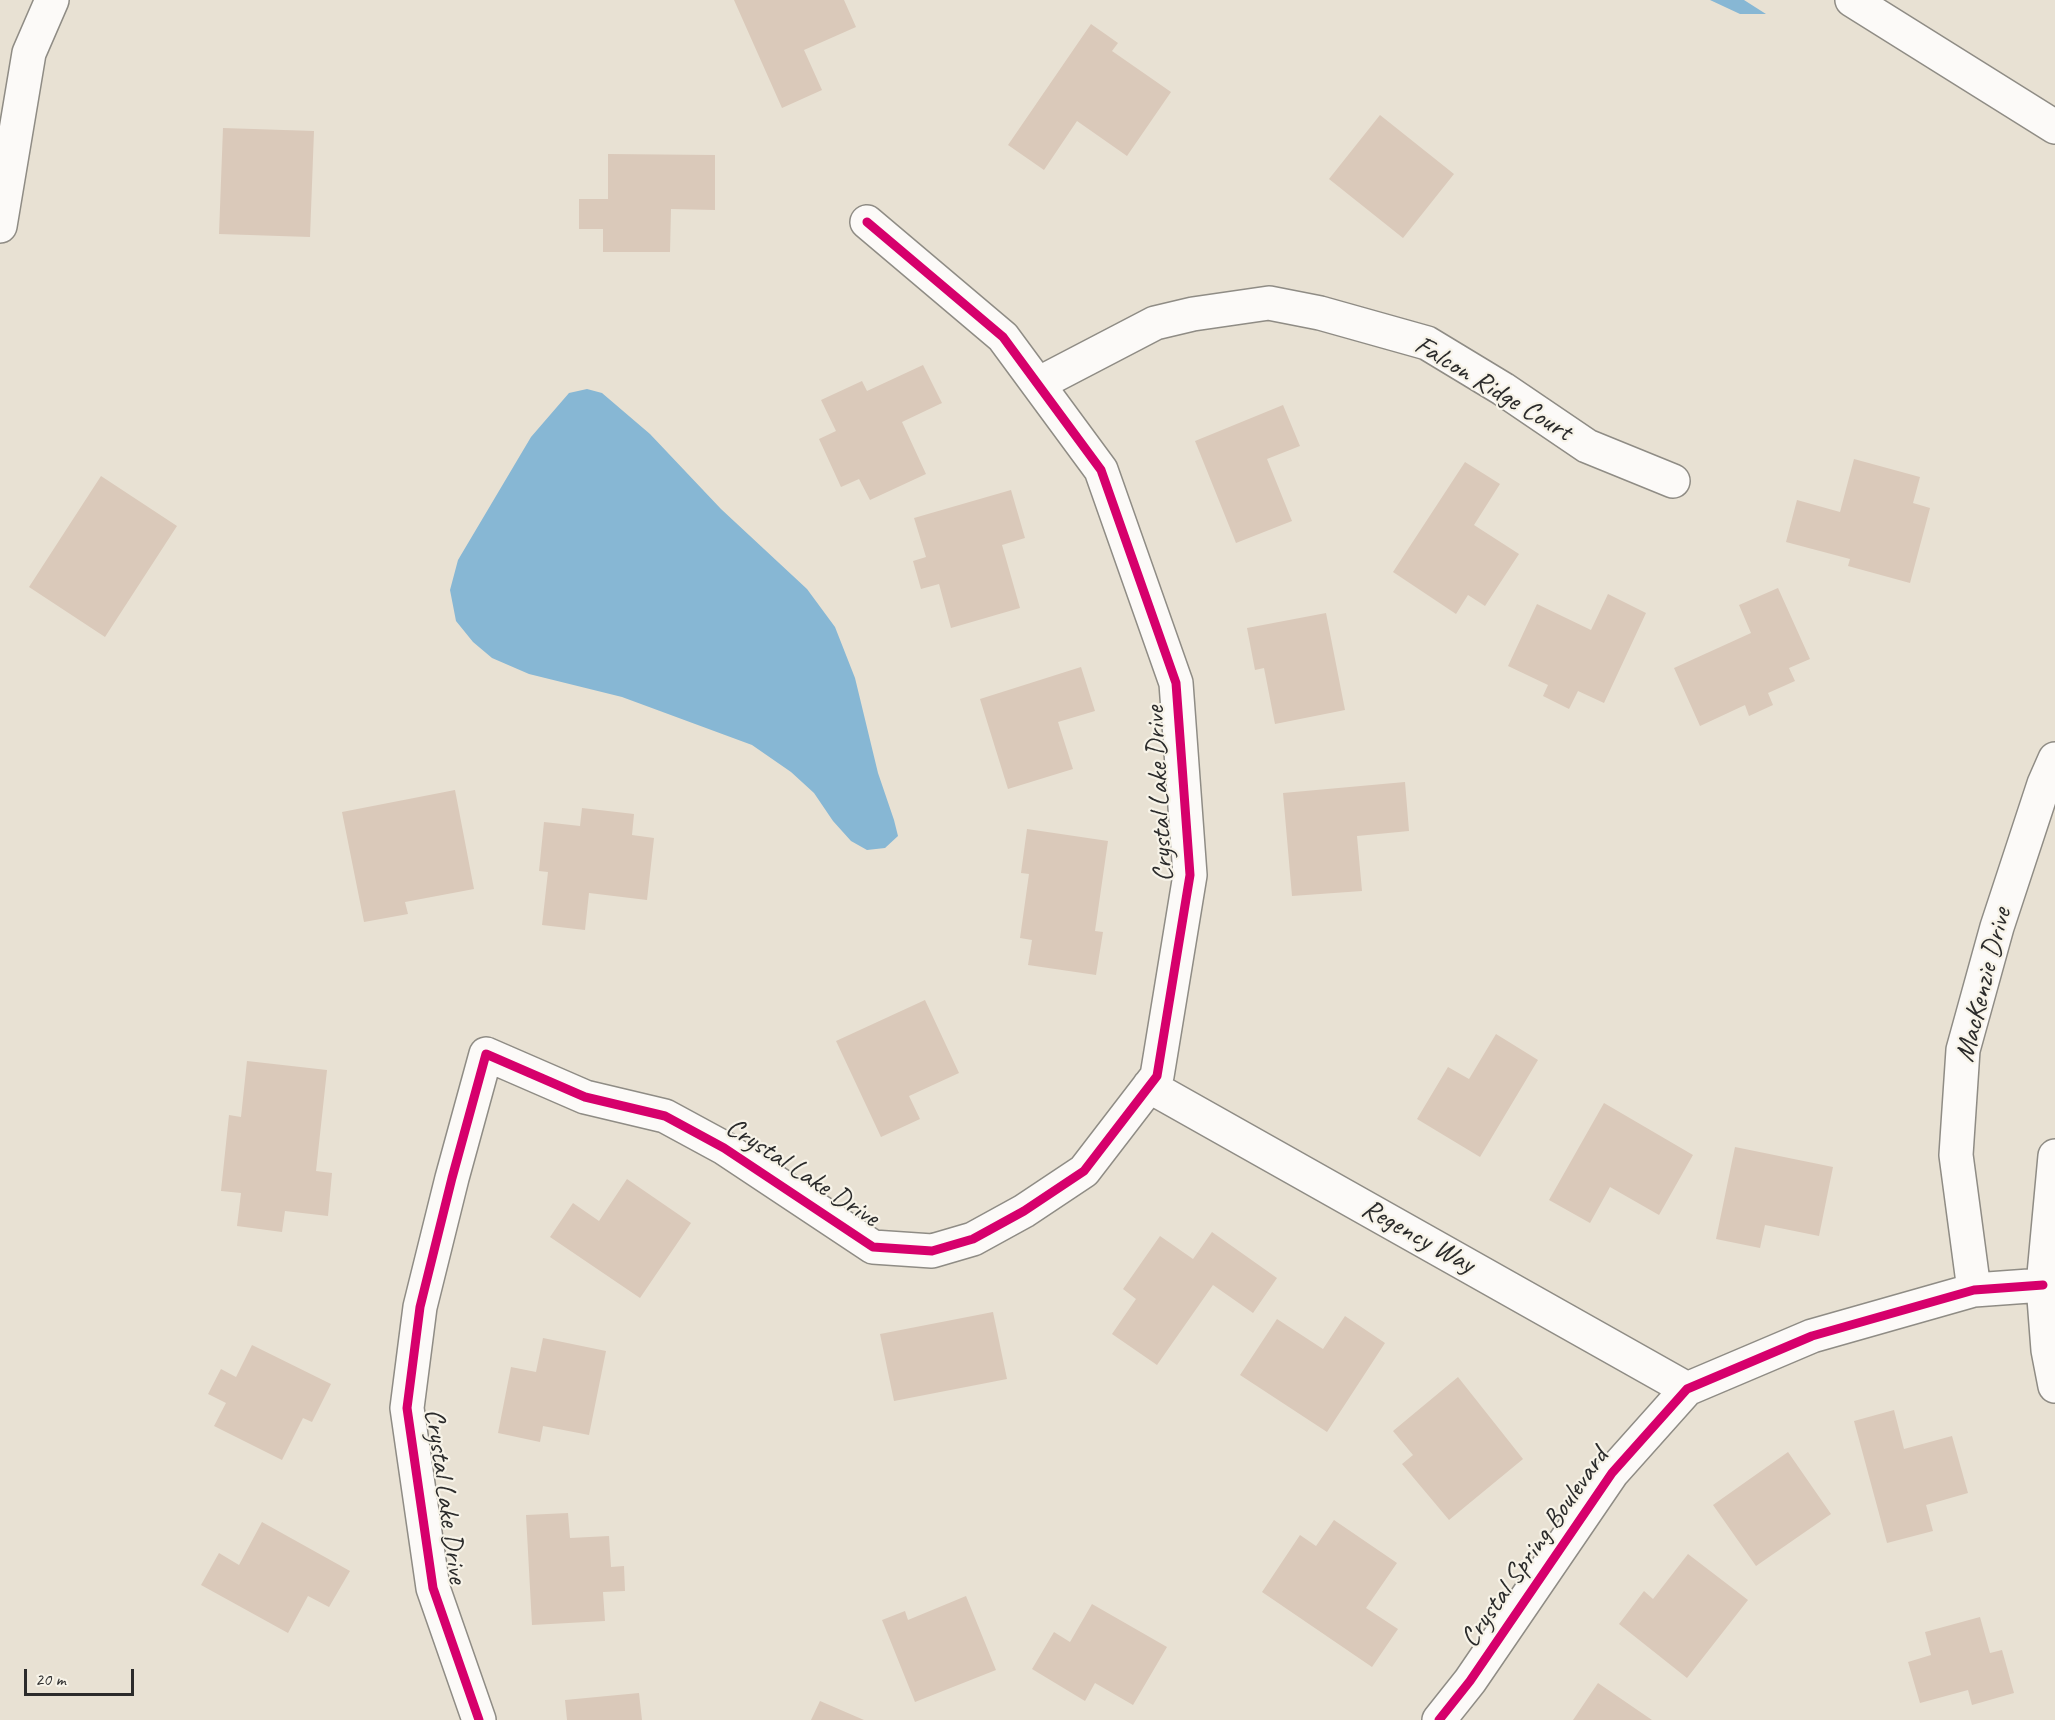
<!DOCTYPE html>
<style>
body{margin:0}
#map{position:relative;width:2055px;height:1720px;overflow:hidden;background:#e8e1d3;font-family:Caveat,sans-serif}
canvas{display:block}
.scale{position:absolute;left:24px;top:1669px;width:110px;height:27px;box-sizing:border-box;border:3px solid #2b2b2b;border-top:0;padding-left:8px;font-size:18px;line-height:21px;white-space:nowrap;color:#2b2b2b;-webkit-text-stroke:4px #f7f3e8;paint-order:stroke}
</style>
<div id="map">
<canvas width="2055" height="1720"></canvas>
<div class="scale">20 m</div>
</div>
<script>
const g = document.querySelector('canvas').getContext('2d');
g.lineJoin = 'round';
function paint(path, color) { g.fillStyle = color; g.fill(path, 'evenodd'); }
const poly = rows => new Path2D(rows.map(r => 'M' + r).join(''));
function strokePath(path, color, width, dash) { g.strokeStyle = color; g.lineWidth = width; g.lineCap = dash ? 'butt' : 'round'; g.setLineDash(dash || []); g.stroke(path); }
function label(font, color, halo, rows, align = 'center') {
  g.font = font + ' Caveat,sans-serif'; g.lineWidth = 4.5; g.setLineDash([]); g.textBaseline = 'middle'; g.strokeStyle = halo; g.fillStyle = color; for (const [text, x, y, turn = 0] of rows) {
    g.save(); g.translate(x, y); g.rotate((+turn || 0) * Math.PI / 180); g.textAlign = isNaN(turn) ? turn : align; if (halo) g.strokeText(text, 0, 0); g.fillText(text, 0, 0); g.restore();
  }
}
const water = poly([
 [1710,0,1744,0,1766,14,1740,14],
 [587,389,602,393,650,434,721,509,807,589,835,627,855,678,878,773,894,820,898,836,885,848,867,850,851,841,833,821,814,793,791,772,752,745,622,697,529,674,492,658,473,642,456,621,450,590,458,560,531,437,569,393]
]);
const building = poly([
 [734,0,844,0,856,27,804,50,822,90,782,108],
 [1091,24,1118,43,1112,51,1171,92,1127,156,1077,121,1044,170,1008,145],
 [1380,115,1454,174,1403,238,1329,179],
 [223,128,314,131,310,237,219,234],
 [608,154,715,155,715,210,671,209,670,252,603,252,603,229,579,229,579,199,608,199],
 [923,365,942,403,902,422,926,474,870,500,859,479,841,487,819,439,836,431,821,400,862,381,867,391],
 [1283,405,1300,446,1267,459,1292,521,1236,543,1195,441],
 [1854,459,1920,477,1913,503,1930,508,1910,583,1848,566,1850,559,1786,542,1797,500,1840,512],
 [1465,462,1500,484,1474,525,1519,554,1485,606,1468,595,1456,614,1393,572],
 [101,476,177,526,105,637,29,587],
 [1011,490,1025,538,1002,545,1020,608,951,628,939,584,921,589,913,561,926,557,914,518],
 [1778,588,1810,659,1789,668,1795,681,1768,693,1773,705,1749,716,1745,705,1700,726,1674,668,1751,633,1739,605],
 [1608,594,1646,613,1604,703,1578,691,1569,709,1543,696,1548,685,1508,666,1537,604,1591,630],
 [1326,613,1345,710,1275,724,1264,668,1255,670,1247,628],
 [1081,667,1095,711,1058,722,1073,769,1008,789,980,699],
 [1405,782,1409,831,1357,836,1362,891,1292,896,1283,793],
 [455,790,474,889,405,902,408,914,364,922,342,812],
 [582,808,634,814,632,835,654,838,647,900,589,893,585,930,542,925,548,872,539,871,544,822,580,826],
 [1027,829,1108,841,1095,931,1103,932,1096,975,1028,965,1032,940,1020,938,1029,874,1021,873],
 [925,1000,959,1073,909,1096,920,1119,881,1137,836,1041],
 [1496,1034,1538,1060,1480,1157,1417,1119,1448,1067,1469,1079],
 [247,1061,327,1070,316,1171,332,1173,328,1216,285,1211,282,1232,237,1226,241,1193,221,1191,229,1115,241,1117],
 [1604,1103,1693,1155,1659,1215,1610,1187,1590,1223,1549,1200],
 [1735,1147,1833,1167,1819,1236,1765,1225,1760,1248,1716,1239],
 [627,1179,691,1223,640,1298,550,1237,573,1203,599,1221],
 [1212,1232,1277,1278,1253,1313,1213,1285,1157,1365,1112,1334,1136,1299,1123,1289,1160,1236,1193,1259],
 [993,1312,1007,1379,894,1401,880,1334],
 [1345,1316,1385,1343,1327,1432,1240,1375,1277,1319,1323,1349],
 [543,1338,606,1351,589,1435,543,1426,540,1442,498,1433,511,1367,536,1372],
 [252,1345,331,1384,312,1422,303,1418,282,1460,214,1426,226,1403,208,1394,221,1369,236,1377],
 [1458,1377,1523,1459,1449,1520,1402,1464,1413,1455,1393,1431],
 [1894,1410,1904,1449,1952,1436,1968,1493,1926,1505,1933,1531,1887,1543,1854,1421],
 [1788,1452,1831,1514,1756,1566,1713,1505],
 [568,1513,570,1538,609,1536,611,1567,624,1566,625,1591,603,1592,605,1621,532,1625,526,1515],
 [1334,1520,1397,1563,1366,1608,1398,1629,1372,1667,1262,1592,1300,1535,1316,1546],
 [262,1522,350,1571,329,1607,308,1596,288,1633,201,1585,219,1553,239,1565],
 [1688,1554,1748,1600,1687,1678,1619,1624,1644,1591,1653,1599],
 [966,1596,996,1670,915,1702,882,1620,905,1611,908,1620],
 [1092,1604,1167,1647,1133,1705,1095,1683,1085,1701,1032,1669,1054,1632,1070,1642],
 [1980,1617,1990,1653,2002,1650,2014,1693,1972,1705,1968,1690,1920,1703,1908,1662,1931,1655,1925,1632],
 [1598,1683,1652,1720,1573,1720],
 [639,1693,642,1720,567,1720,565,1700],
 [820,1701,864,1720,811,1720]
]);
const minor = poly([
 [0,226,29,53,52,0],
 [1038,384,1155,323,1193,314,1269,303,1320,313,1427,343,1503,389,1587,446,1673,481],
 [1149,1086,1687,1389],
 [2055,1156,2043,1285,2048,1350,2055,1386],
 [1974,1290,1956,1155,1963,1050,1997,927,2044,784,2055,759],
 [479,1720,433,1588,407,1408,420,1307,452,1178,486,1054,585,1097,665,1116,724,1148,873,1247,932,1251,973,1239,1024,1211,1084,1171,1157,1076,1190,875,1176,683,1101,470,1003,337,867,222],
 [1439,1720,1470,1681,1612,1473,1687,1389,1812,1336,1974,1290,2043,1285]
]);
const tertiary = poly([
 [1852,0,2055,127]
]);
const cycleway = poly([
 [479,1720,433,1588,407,1408,420,1307,452,1178,486,1054,585,1097,665,1116,724,1148,873,1247,932,1251,973,1239,1024,1211,1084,1171,1157,1076,1190,875,1176,683,1101,470,1003,337,867,222],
 [1439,1720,1470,1681,1612,1473,1687,1389,1812,1336,1974,1290,2043,1285]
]);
const streetNames = [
 ["Falcon Ridge Court",1493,389,31],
 ["Crystal Lake Drive",1160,794,-93],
 ["MacKenzie Drive",1984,985,-76],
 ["Crystal Lake Drive",802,1173,33],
 ["Regency Way",1418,1237,29],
 ["Crystal Lake Drive",445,1496,82],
 ["Crystal Spring Boulevard",1535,1548,-55]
];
paint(water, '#87b7d4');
paint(building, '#dac9ba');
strokePath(minor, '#8f8c85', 36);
strokePath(tertiary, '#8f8c85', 36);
strokePath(minor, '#fcfaf8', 33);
strokePath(tertiary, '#fcfaf8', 33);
strokePath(cycleway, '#d6006c', 9);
label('28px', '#2b2b2b', '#f7f3e8', streetNames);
</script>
